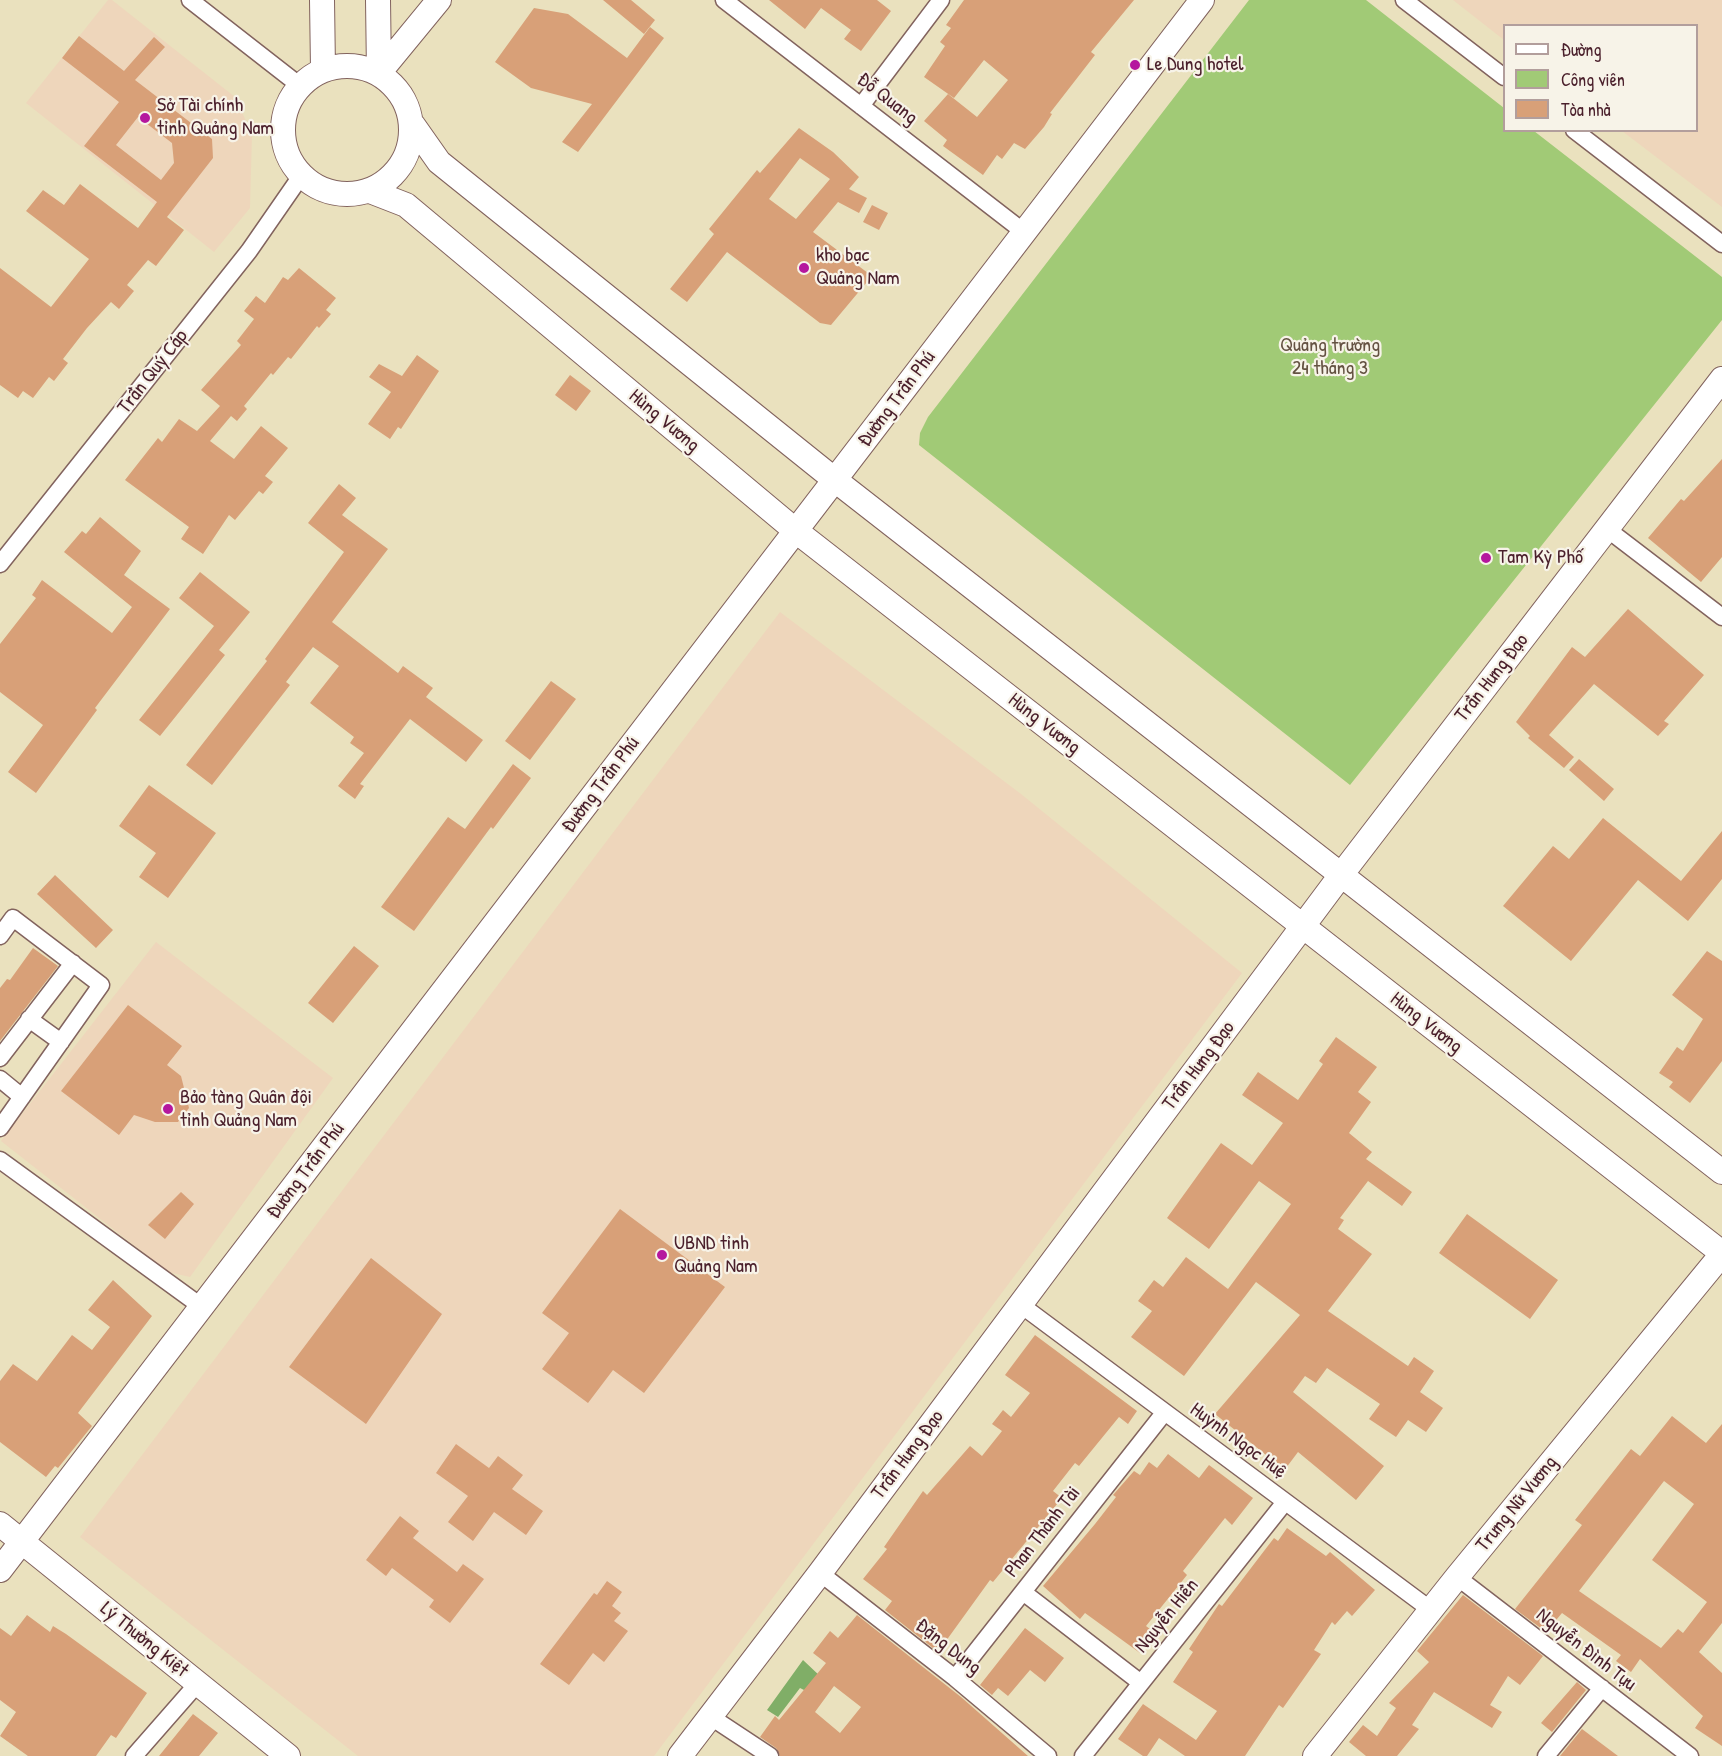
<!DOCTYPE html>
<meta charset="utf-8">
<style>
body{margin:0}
#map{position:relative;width:1722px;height:1756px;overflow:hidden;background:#eae1be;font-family:"Patrick Hand",sans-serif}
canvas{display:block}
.legend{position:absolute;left:1503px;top:24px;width:195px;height:108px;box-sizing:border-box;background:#f7f3e8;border:2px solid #b29e9c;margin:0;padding:8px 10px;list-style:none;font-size:18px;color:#4a1f2b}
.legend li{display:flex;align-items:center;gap:12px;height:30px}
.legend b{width:30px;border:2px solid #b29e9c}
</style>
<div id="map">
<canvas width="1722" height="1756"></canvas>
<ul class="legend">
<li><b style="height:8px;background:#fff"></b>Đường</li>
<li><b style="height:16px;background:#a1ca76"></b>Công viên</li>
<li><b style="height:16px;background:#d8a078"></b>Tòa nhà</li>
</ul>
</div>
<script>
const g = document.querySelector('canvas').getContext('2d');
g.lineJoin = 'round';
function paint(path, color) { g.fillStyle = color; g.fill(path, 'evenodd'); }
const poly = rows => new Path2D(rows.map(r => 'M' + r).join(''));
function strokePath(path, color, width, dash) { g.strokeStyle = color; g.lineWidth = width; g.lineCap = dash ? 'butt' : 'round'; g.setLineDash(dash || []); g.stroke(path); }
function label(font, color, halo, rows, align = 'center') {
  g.font = font + ' "Patrick Hand",sans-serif'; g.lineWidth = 4.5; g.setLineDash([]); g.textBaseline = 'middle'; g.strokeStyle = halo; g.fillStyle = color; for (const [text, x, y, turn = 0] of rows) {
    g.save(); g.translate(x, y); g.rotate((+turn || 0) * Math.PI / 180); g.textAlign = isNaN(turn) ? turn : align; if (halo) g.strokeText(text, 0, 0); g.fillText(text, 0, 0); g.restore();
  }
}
const built = poly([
 [108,0,112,0,235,97,252,134,250,208,214,252,26,103],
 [1453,0,1722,0,1722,207,1622,131,1696,130,1696,26,1504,26,1504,40],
 [780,612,1021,794,1242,973,654,1756,358,1756,80,1537],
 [156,942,333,1078,190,1277,168,1272,1,1141]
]);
const green = poly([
 [1249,0,1366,0,1504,108,1504,130,1534,131,1722,277,1722,320,1350,785,919,445,920,433,928,417]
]);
const forest = poly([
 [803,1660,821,1677,808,1692,800,1688,778,1717,767,1710]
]);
const building = poly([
 [603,0,631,0,655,20,644,34],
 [769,0,877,0,891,11,861,51,844,39,851,30,821,8,805,29],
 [964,0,1134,0,1091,52,1095,55,1050,113,1052,114,1044,127,1025,149,1014,143,1002,159,997,155,983,175,943,146,947,140,924,121,948,94,977,117,1008,80,984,60,954,98,924,77,945,46,940,42,951,28,946,25],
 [534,8,568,14,627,58,650,27,664,38,578,152,562,142,592,104,531,88,495,62],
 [79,36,124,71,154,37,165,47,135,80,212,139,213,158,167,217,184,230,156,266,148,260,127,285,134,291,119,309,111,302,87,328,63,359,68,363,54,381,49,377,33,398,23,391,18,398,0,385,0,268,51,307,89,259,26,211,43,190,64,205,80,184,138,228,157,202,84,146,119,102,62,58],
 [138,117,172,143,174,163,161,180,116,145],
 [799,128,833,152,859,177,849,189,867,198,859,213,838,202,813,232,872,276,831,325,820,323,727,252,687,302,670,289,714,234,709,229,757,170,760,173],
 [800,158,830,179,796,219,769,199],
 [872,205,888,213,879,230,863,222],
 [299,268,336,298,326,310,331,314,319,328,317,326,291,359,288,357,273,375,271,373,244,406,247,409,237,421,231,416,210,441,234,459,261,426,288,448,265,476,273,482,263,494,259,491,235,520,229,515,203,554,181,539,189,527,125,480,158,438,162,442,179,419,197,431,220,406,201,390,241,345,237,341,254,319,244,311,256,296,265,303,283,277,288,280],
 [417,355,439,371,401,429,398,427,390,439,368,424,391,392,369,377,379,364,402,376],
 [570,375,591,391,576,411,555,395],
 [1722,459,1722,557,1701,582,1648,538,1681,499,1684,501],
 [339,484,356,498,342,515,388,549,332,622,398,673,403,666,433,688,426,697,483,740,466,762,410,719,360,784,364,786,355,799,338,786,364,753,350,743,354,737,310,703,339,666,313,647,286,682,290,685,212,785,186,765,267,661,265,659,344,552,308,523],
 [100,517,141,551,124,575,170,609,95,708,97,710,36,793,8,772,43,725,0,692,0,644,36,598,32,595,42,580,112,633,132,607,64,552,82,531,86,534],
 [200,572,250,612,219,650,225,655,160,736,139,720,214,626,179,598],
 [1628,609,1704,675,1664,721,1669,724,1658,736,1594,684,1549,735,1574,757,1564,768,1528,738,1530,736,1516,722,1572,647,1585,657],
 [551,681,576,699,530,760,505,741],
 [1579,759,1614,789,1604,801,1569,770],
 [513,764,531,778,493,829,491,827,414,931,381,907,448,817,465,829],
 [149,785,216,833,168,898,139,877,156,853,119,826],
 [1603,818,1681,881,1722,831,1722,879,1688,921,1638,880,1571,961,1503,906,1553,846,1569,859],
 [55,875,113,930,96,948,37,894],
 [354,946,379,966,333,1023,308,1003],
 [33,948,58,966,0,1041,0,988,7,979,10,980],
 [1707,951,1722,961,1722,1061,1690,1103,1669,1087,1673,1082,1659,1073,1677,1047,1683,1051,1703,1019,1672,995],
 [128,1005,182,1046,167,1065,181,1076,189,1108,178,1122,155,1122,134,1115,119,1135,61,1091],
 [1336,1037,1377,1067,1358,1092,1371,1102,1349,1133,1372,1152,1366,1159,1412,1192,1402,1206,1368,1181,1340,1218,1344,1220,1338,1229,1372,1254,1328,1311,1408,1366,1414,1357,1434,1371,1420,1392,1443,1408,1426,1432,1408,1420,1396,1437,1369,1419,1380,1404,1327,1368,1316,1383,1305,1376,1293,1392,1384,1466,1356,1500,1298,1452,1280,1476,1261,1462,1266,1455,1215,1414,1300,1315,1256,1282,1184,1376,1131,1337,1152,1311,1138,1301,1154,1280,1163,1287,1186,1257,1228,1289,1291,1204,1259,1181,1209,1249,1167,1218,1221,1143,1252,1165,1283,1123,1242,1095,1258,1072,1298,1100,1323,1064,1319,1061],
 [181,1192,194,1204,165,1239,148,1225],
 [620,1209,725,1287,644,1393,613,1370,588,1403,542,1369,569,1333,542,1313],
 [1467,1214,1558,1280,1530,1319,1439,1253],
 [371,1258,442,1314,366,1424,289,1367],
 [113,1280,152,1316,78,1413,92,1426,58,1468,55,1466,46,1477,0,1442,0,1381,13,1364,37,1381,72,1335,92,1350,110,1327,88,1310],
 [1035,1335,1137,1411,1128,1424,1119,1417,1079,1466,1075,1463,1053,1491,1062,1498,993,1582,990,1580,938,1652,885,1610,892,1601,863,1579,887,1549,884,1547,923,1491,927,1495,970,1446,982,1456,1002,1431,992,1424,1003,1410,1011,1417,1030,1393,1005,1375],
 [1672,1416,1706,1443,1722,1424,1722,1623,1699,1652,1722,1673,1722,1746,1695,1728,1703,1716,1640,1659,1631,1672,1616,1661,1621,1655,1562,1613,1546,1632,1515,1609,1582,1525,1575,1520,1631,1449,1640,1456],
 [1664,1481,1694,1504,1652,1560,1707,1602,1683,1633,1678,1629,1661,1648,1579,1591],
 [456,1444,489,1468,498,1456,523,1475,512,1489,543,1511,526,1535,494,1512,473,1541,448,1522,468,1496,436,1473],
 [1168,1454,1199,1478,1209,1465,1253,1498,1232,1525,1225,1518,1183,1571,1187,1575,1146,1626,1155,1633,1140,1653,1085,1613,1080,1619,1043,1586,1095,1524,1116,1497,1113,1495,1134,1471,1140,1475,1149,1462,1157,1468],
 [400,1516,419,1531,413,1538,457,1572,463,1564,484,1579,450,1623,429,1607,434,1600,392,1568,386,1576,366,1560],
 [1287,1528,1326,1556,1330,1552,1375,1590,1352,1616,1347,1611,1335,1625,1332,1622,1314,1650,1321,1654,1283,1708,1279,1705,1245,1756,1185,1756,1159,1738,1147,1756,1143,1756,1118,1739,1143,1704,1196,1740,1217,1711,1173,1682,1193,1652,1189,1649,1219,1604,1222,1606,1264,1551,1274,1538,1278,1541],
 [607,1581,622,1592,612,1606,621,1613,614,1621,628,1631,604,1662,593,1653,569,1685,540,1664,594,1593,597,1595],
 [1463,1595,1543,1656,1520,1685,1508,1676,1490,1705,1502,1712,1492,1728,1434,1692,1412,1725,1419,1729,1397,1756,1366,1756,1349,1742,1363,1725,1377,1736,1396,1708,1389,1703,1429,1662,1417,1651],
 [27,1615,50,1632,53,1626,66,1634,147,1693,116,1738,111,1735,96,1756,28,1756,0,1736,16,1712,0,1700,0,1628,11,1636],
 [857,1615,961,1697,1028,1756,780,1756,776,1748,760,1737,775,1716,779,1720,826,1663,813,1653,830,1631,838,1638],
 [834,1686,861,1707,840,1733,815,1712],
 [1025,1628,1064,1658,1045,1682,1030,1670,1008,1696,998,1688,992,1695,980,1685],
 [1577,1682,1586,1690,1552,1732,1541,1723],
 [193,1714,218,1733,199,1756,159,1756],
 [1582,1729,1618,1756,1560,1756]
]);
const street = poly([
 [190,0,299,85],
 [724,0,1024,232],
 [1404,0,1504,77],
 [861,106,941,0],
 [1574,130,1722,244],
 [1607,529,1722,617],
 [0,564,249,251,301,176],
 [0,936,13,918,101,985,0,1128],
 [29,1019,61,1042],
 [0,1058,73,963],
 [0,1079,22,1097],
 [0,1160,202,1307],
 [1021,1305,1431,1610],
 [820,1573,955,1678,1048,1756],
 [1457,1577,1690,1756],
 [1023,1592,1141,1683],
 [955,1678,1164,1413],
 [711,1717,770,1756],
 [134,1756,198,1683],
 [1083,1756,1285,1502],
 [1546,1756,1602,1688]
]);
const secondary = poly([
 [322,0,323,69],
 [378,0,379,73],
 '283 130a64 64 0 1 1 128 0a64 64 0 1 1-128 0Z',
 [379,73,439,0],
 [413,125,439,162,835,480,1722,1172],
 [370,191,406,205,796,531,1722,1253],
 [0,1524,288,1756],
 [0,1570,1202,0],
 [680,1756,820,1573,1341,875,1722,379],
 [1315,1756,1457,1577,1722,1254]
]);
const markers = [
 [1135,65,6,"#b5179e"],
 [145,118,6,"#b5179e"],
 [804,268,6,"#b5179e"],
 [1486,558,6,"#b5179e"],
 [168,1109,6,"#b5179e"],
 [662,1255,6,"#b5179e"]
];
const poiNames = [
 ["Le Dung hotel",1147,65],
 ["Sở Tài chính",157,106],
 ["tỉnh Quảng Nam",157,129],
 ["kho bạc",816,256],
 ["Quảng Nam",816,279],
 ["Tam Kỳ Phố",1498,558],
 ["Bảo tàng Quân đội",180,1098],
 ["tỉnh Quảng Nam",180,1121],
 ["UBND tỉnh",674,1244],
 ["Quảng Nam",674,1267]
];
const streetNames = [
 ["Đỗ Quang",887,99,38],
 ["Trần Quý Cáp",153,372,-52],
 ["Đường Trần Phú",897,399,-53],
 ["Hùng Vương",664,421,40],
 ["Trần Hưng Đạo",1492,678,-52],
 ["Hùng Vương",1044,724,38],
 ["Đường Trần Phú",601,785,-53],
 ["Hùng Vương",1426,1023,38],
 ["Trần Hưng Đạo",1199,1066,-53],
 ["Đường Trần Phú",306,1171,-53],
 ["Huỳnh Ngọc Huệ",1238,1441,36],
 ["Trần Hưng Đạo",908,1455,-53],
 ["Trưng Nữ Vương",1517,1504,-51],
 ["Phan Thành Tài",1043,1532,-52],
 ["Nguyễn Hiền",1167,1616,-51],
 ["Lý Thường Kiệt",144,1640,39],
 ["Đặng Dung",948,1647,38],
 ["Nguyễn Đình Tựu",1586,1650,38]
];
const parkNames = [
 ["Quảng trường",1330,346],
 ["24 tháng 3",1330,369]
];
paint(built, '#eed6bb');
paint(green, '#a1ca76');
paint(forest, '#80ae67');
paint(building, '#d8a078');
strokePath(street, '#82635e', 19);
strokePath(secondary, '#82635e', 26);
strokePath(street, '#fff', 16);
strokePath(secondary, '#fff', 24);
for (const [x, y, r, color] of markers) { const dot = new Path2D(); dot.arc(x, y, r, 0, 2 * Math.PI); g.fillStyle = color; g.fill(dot); strokePath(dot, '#f7f3e8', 2); }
label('20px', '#4a1f2b', '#f7f3e8', poiNames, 'left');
label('20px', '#4a1f2b', '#f7f3e8', streetNames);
label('20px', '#645242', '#f7f3e8', parkNames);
</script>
